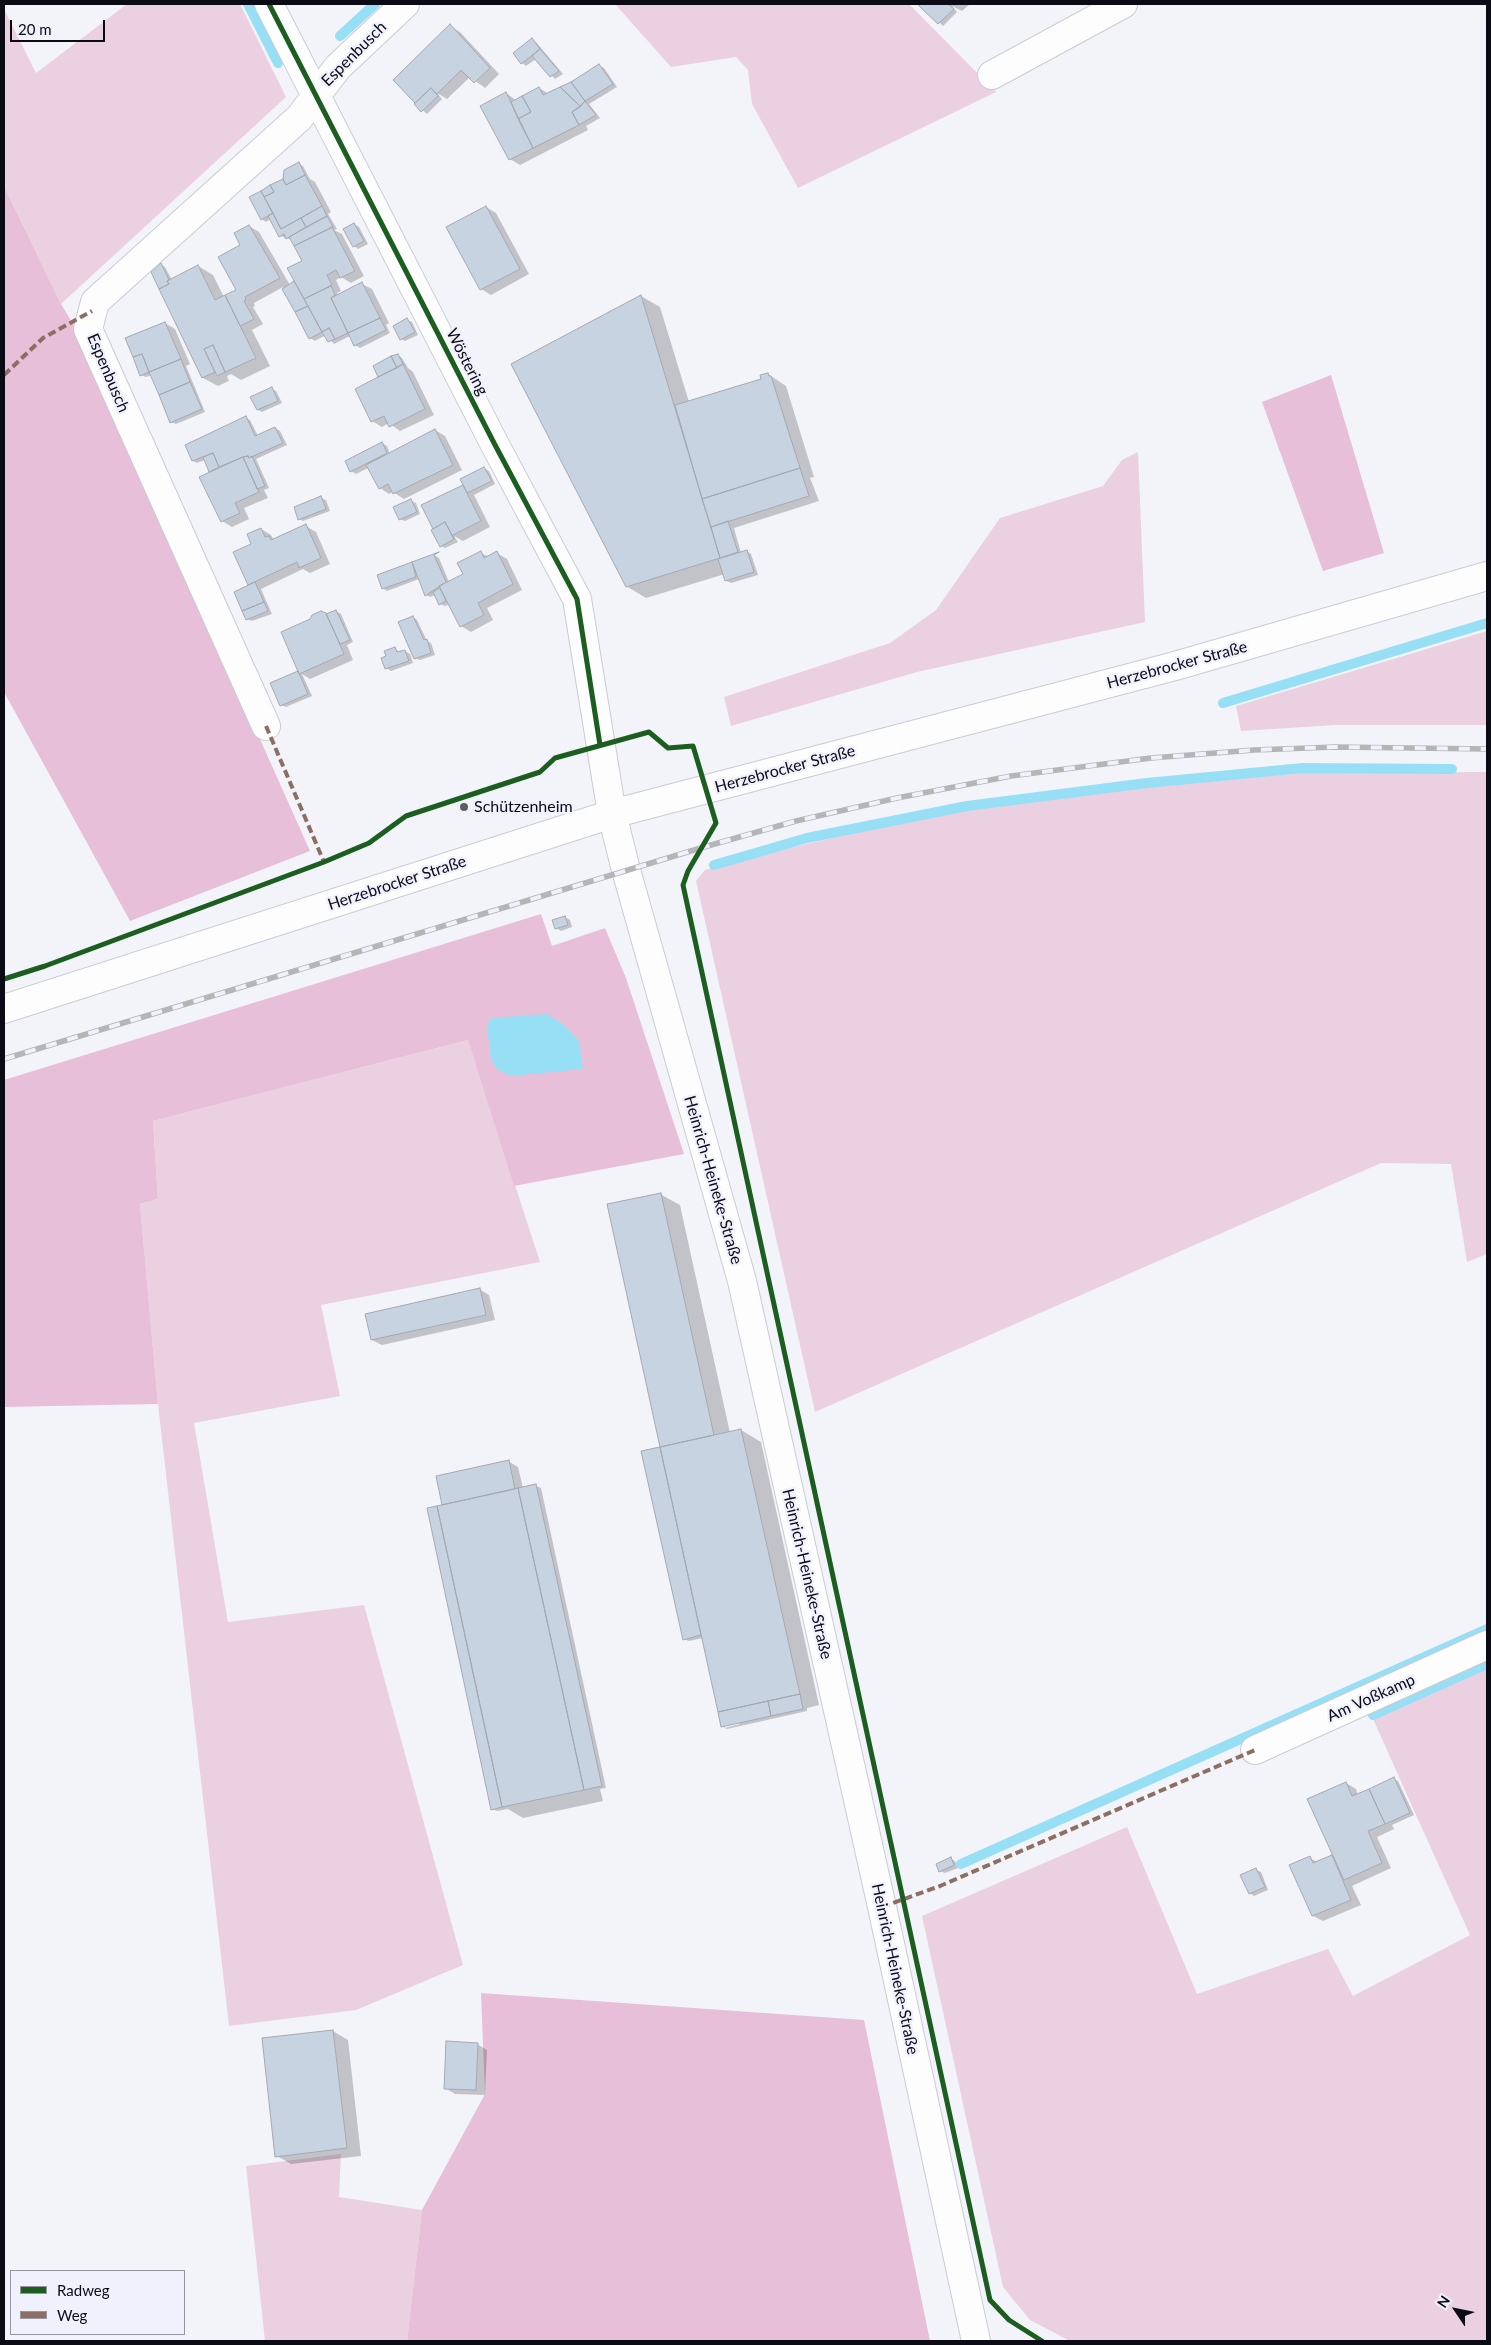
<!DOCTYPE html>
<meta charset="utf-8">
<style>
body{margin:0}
#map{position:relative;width:1491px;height:2345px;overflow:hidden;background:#f3f4fa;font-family:Lato,sans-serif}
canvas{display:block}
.frame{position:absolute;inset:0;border:5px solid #0b0b15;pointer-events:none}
.legend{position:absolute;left:10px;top:2270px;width:175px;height:65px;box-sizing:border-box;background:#f0f1fd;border:1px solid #9495a0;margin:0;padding:6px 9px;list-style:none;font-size:15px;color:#0b0b15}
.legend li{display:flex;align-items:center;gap:10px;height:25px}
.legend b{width:25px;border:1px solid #9495a0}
.north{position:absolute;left:1431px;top:2285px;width:50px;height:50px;-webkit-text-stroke:4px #f0f1fd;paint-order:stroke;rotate:304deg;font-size:14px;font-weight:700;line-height:20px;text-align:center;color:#0b0b15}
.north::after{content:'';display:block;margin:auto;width:18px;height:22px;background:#0b0b15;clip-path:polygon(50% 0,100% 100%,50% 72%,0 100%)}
.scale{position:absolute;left:10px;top:20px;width:95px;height:22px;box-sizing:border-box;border:2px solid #0b0b15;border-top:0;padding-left:6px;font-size:15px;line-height:18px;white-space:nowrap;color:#0b0b15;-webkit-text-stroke:4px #f0f1fd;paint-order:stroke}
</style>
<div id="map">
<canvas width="1491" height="2345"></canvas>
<div class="frame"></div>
<ul class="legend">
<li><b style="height:6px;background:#1b5e20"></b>Radweg</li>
<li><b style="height:6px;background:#8d6e63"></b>Weg</li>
</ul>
<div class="north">N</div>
<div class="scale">20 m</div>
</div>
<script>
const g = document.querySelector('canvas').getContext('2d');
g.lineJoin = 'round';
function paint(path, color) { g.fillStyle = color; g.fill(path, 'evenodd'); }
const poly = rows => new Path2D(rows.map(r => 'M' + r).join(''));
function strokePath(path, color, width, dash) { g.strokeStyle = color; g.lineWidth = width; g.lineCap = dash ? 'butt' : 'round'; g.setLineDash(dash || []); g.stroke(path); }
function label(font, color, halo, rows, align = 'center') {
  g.font = font + ' Lato,sans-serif'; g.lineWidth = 4.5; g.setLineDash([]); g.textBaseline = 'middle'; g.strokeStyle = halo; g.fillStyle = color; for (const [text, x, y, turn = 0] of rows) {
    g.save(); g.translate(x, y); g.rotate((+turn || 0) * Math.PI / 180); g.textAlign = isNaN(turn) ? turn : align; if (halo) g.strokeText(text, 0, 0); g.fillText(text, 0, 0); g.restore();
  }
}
const green = poly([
 [127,4,240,4,286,97,61,304,4,186,4,9,36,73],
 [615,4,909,4,996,92,798,188,752,104,748,70,736,57,671,67],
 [1138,452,1145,622,917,672,731,726,724,697,890,643,936,610,1000,518,1103,486,1122,460],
 [1487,631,1487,725,1336,725,1241,731,1236,706],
 [1487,772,1487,1254,1467,1262,1451,1164,1381,1163,815,1412,696,881,705,870,806,844,904,822,964,811,1146,786,1303,773],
 [468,1040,540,1262,321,1305,340,1396,194,1423,228,1622,364,1605,463,1965,356,2010,229,2026,158,1404,140,1204,158,1199,153,1121],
 [1487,1668,1487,2341,1070,2341,1030,2320,1003,2287,922,1916,1127,1827,1197,1994,1328,1949,1353,1996,1470,1935,1373,1719],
 [341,2154,339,2197,422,2210,407,2341,265,2341,246,2166]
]);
const forest = poly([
 [4,186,61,304,79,334,310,851,130,921,4,692],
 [1331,375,1384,553,1323,571,1262,402],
 [541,914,552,946,605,928,626,978,684,1154,514,1186,468,1040,153,1121,158,1199,140,1204,158,1404,4,1407,4,1080],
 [481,1993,864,2020,930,2341,407,2341,422,2210,485,2094]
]);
const water = poly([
 [547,1014,564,1025,579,1041,583,1069,510,1076,497,1069,491,1059,487,1024,492,1018]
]);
const shadow = poly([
 [921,4,970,4,962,11,952,6,957,12,943,26],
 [450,26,460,32,499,74,485,88,470,77,447,99,437,93,442,99,427,114,416,104,417,103,394,80],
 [532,40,536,42,563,74,555,79,536,59,526,66,522,63],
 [599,66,604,68,617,87,589,104,600,118,586,126,588,130,520,165,510,159,506,93,517,101,539,88,549,94],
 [299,164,303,166,310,179,315,182,331,212,328,214,337,229,334,230,342,234,364,276,351,283,341,277,336,280,341,291,337,293,338,295,362,284,372,289,389,323,386,325,390,333,360,348,355,345,350,336,334,344,326,335,315,341,310,338,283,287,254,303,255,306,253,307,263,324,252,330,270,366,241,380,231,374,227,376,229,381,218,386,203,378,161,265,165,267,172,280,198,266,213,275,224,297,238,290,242,245,249,226,259,232,290,285,294,283,298,285,304,262,292,240,280,236,271,219,266,222,262,219,284,179],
 [486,207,496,213,529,274,491,295,481,289],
 [354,224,359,227,368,244,358,249,354,246],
 [641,296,660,307,689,402,763,380,768,374,786,386,814,477,810,478,819,501,734,528,741,553,747,551,751,554,758,575,731,583,727,581,725,574,646,598,626,586],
 [407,320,412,322,418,335,405,341,401,339],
 [165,323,175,329,190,364,186,366,205,412,176,424,171,422,152,375,146,377,141,375],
 [398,355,402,358,408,368,413,372,434,415,400,431,389,423,382,427,372,421,381,377],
 [272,389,276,391,282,403,262,412,258,410],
 [246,418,250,420,258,436,275,428,280,431,287,445,256,459,269,488,264,490,268,498,244,508,249,519,232,527,222,521,212,472,205,460,197,463,193,461],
 [435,430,445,436,462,470,404,499,393,492,389,494,380,488,368,468,356,474,351,471,346,461,382,443,387,446,390,454],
 [484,468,489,471,495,484,474,495,490,527,463,541,454,536,458,542,445,548,441,546,463,486,466,488],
 [321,498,326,500,330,511,303,521,299,519],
 [411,501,416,503,420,514,405,521,400,519],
 [306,526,316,532,330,564,310,573,303,569,261,589,272,614,252,621,247,619,253,544,261,529,271,535,274,540],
 [481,553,489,557,497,553,507,559,522,590,487,608,493,620,471,632,461,626,450,604,445,606,440,604,435,595,430,597,426,595,419,579,387,591,383,588,378,575,434,555,439,558,449,582,464,574],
 [336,611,341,614,353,642,347,645,353,660,310,679,302,674,312,696,286,707,281,705,328,615],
 [413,617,417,620,427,641,431,643,435,655,420,660,415,658],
 [395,648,400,653,405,651,410,654,413,663,391,671,386,668],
 [565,917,570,920,572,927,561,931,556,928],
 [660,1194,680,1205,730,1433,741,1430,761,1442,819,1705,807,1708,807,1711,727,1729,725,1728,740,1724,738,1722,725,1725,725,1728,722,1726,703,1638,689,1641,684,1639,643,1452,661,1448],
 [479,1289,489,1295,495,1320,382,1345,372,1340],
 [508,1461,518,1467,523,1488,536,1486,541,1488,606,1788,600,1789,603,1801,523,1818,508,1809,497,1811,492,1809,443,1506],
 [1394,1779,1398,1781,1414,1815,1392,1825,1394,1829,1377,1837,1391,1868,1352,1886,1361,1905,1323,1921,1313,1916,1309,1858,1318,1862,1334,1855,1346,1783,1356,1789,1358,1795],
 [950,1858,955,1861,958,1868,945,1873,940,1871],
 [1256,1870,1261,1872,1268,1890,1254,1896,1250,1893],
 [333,2031,348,2040,361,2156,291,2164,277,2156],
 [477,2044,487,2050,485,2095,455,2094,445,2088]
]);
const stream = poly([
 [248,4,278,63],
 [340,36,375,4],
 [1223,703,1487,623],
 [714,865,807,838,967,806,1147,783,1303,768,1452,769],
 [1373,1715,1487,1664],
 [961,1864,1487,1629]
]);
const building = poly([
 [917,4,948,4,954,9,938,24,917,4],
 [450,24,490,68,474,83,461,70,437,94,431,88,415,103,393,80,450,24],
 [532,38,540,49,521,64,513,53,532,38],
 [540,49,559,71,550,77,532,56,540,49],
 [599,64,613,84,585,101,571,82,599,64],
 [571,82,585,101,580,106,560,87,571,82],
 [539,87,543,95,560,87,580,106,572,112,579,125,533,148,518,119,531,112,522,96,539,87],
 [431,88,438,96,421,112,414,104,431,88],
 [506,92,533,148,509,160,480,106,506,92],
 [522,96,531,112,518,119,511,102,522,96],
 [585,101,596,115,579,125,572,112,580,107,585,101],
 [299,162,305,175,286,185,283,179,284,170,299,162],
 [305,175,322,206,281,229,264,197,274,192,270,185,283,179,286,185,305,175],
 [270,185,274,192,264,197,261,191,270,185],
 [261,191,273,213,261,220,249,197,261,191],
 [322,206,327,216,306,227,301,218,322,206],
 [486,206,520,269,480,290,446,227,486,206],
 [273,213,281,229,301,218,306,227,286,239,284,234,279,237,268,216,273,213],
 [327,216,333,227,294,246,289,237,327,216],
 [354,223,364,241,353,247,343,229,354,223],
 [249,225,280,278,245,297,246,300,244,301,254,319,240,326,225,295,236,290,218,257,240,245,234,233,249,225],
 [332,227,355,271,340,278,336,270,327,275,332,285,304,299,287,268,302,261,294,246,332,227],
 [161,263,169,280,167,281,169,284,159,289,151,272,161,263],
 [198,265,215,300,225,295,256,358,225,372,213,345,204,349,215,372,202,378,159,289,169,284,167,281,198,265],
 [294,281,308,306,295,312,282,289,294,281],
 [362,282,380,318,348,333,331,298,362,282],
 [331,286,335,295,331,298,348,333,335,339,329,328,322,332,304,299,331,286],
 [641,295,720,558,626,587,511,364,641,295],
 [308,306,322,332,309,339,295,312,308,306],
 [380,318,386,330,354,346,348,333,380,318],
 [407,318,415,332,400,340,393,326,407,318],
 [165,322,181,359,149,372,142,354,133,357,125,338,165,322],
 [329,328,335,339,328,342,322,332,329,328],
 [213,345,225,372,217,376,204,349,213,345],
 [142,354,149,372,140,376,133,357,142,354],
 [398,354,403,364,397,368,391,356,398,354],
 [391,356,397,368,378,377,373,366,391,356],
 [181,359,190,382,159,395,149,372,181,359],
 [403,364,425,409,389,427,384,416,371,422,355,389,403,364],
 [768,373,769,376,771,376,800,468,702,499,675,405,761,379,760,375,768,373],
 [190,382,202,409,170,423,159,395,190,382],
 [272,387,278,401,257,410,250,397,272,387],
 [246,416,255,436,275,427,283,443,249,458,248,456,243,457,219,467,213,453,192,461,185,445,246,416],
 [435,429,453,465,393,494,388,484,379,489,366,465,435,429],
 [382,442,387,453,350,472,345,461,382,442],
 [213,453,219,467,209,472,203,457,213,453],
 [248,456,249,458,252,456,265,486,257,489,243,457,248,456],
 [243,457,259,492,235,503,240,513,221,522,199,477,243,457],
 [484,467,492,481,467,493,460,479,484,467],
 [800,468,809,496,711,527,702,499,800,468],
 [463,485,481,521,453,535,454,539,445,522,433,529,421,505,463,485],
 [321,496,326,509,298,520,294,507,321,496],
 [411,499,417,512,399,520,393,507,411,499],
 [728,521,738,552,720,558,711,527,728,521],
 [445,522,454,539,440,547,431,530,445,522],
 [306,524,321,558,299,568,297,562,248,585,233,552,251,544,247,534,261,528,265,537,269,536,271,540,306,524],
 [747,550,754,572,725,581,718,559,747,550],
 [481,551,484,558,497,551,513,584,478,603,484,615,460,627,439,586,463,574,457,563,481,551],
 [439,552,434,555,446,582,425,596,412,562,439,552],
 [412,562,416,577,382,589,377,575,412,562],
 [255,582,264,602,242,611,234,592,255,582],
 [440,588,446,601,439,605,433,592,440,588],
 [264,602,268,611,246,620,242,611,264,602],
 [336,610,350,640,340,644,326,614,336,610],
 [321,611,326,613,344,654,299,674,281,632,310,619,312,615,321,611],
 [413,616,424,640,427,639,431,653,414,659,398,622,413,616],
 [395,647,397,652,405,650,409,661,385,669,381,658,386,656,384,651,395,647],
 [298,671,308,694,280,706,270,683,298,671],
 [565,916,568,925,555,929,552,920,565,916],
 [661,1193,714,1435,660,1447,607,1204,661,1193],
 [480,1288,486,1315,371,1340,365,1314,480,1288],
 [741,1429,800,1694,718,1712,660,1447,741,1429],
 [660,1447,701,1635,683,1640,641,1451,660,1447],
 [509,1460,515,1489,442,1505,436,1476,509,1460],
 [536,1484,602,1786,584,1790,518,1488,536,1484],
 [518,1488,584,1790,502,1807,437,1506,518,1488],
 [437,1506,502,1807,491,1810,427,1508,437,1506],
 [800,1694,803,1709,771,1716,768,1701,800,1694],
 [768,1701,771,1716,721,1727,718,1712,768,1701],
 [1394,1777,1410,1813,1385,1824,1369,1789,1394,1777],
 [1346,1782,1352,1796,1369,1789,1385,1824,1368,1831,1382,1863,1344,1880,1307,1799,1346,1782],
 [1332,1855,1351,1900,1312,1916,1289,1865,1310,1856,1313,1863,1332,1855],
 [951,1857,954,1865,939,1872,936,1864,951,1857],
 [1256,1868,1265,1887,1249,1894,1240,1875,1256,1868],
 [333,2030,347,2148,275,2157,262,2038,333,2030],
 [446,2041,478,2043,476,2090,444,2089,446,2041]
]);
const minor = poly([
 [269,4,494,443,577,599,612,814,626,870,742,1281,882,1907,976,2341],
 [992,75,1123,4],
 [266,726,88,329,95,302,299,118,338,67,405,4],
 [1255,1750,1487,1645]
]);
const secondary = poly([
 [4,1009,612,814,1175,666,1487,576]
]);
const rail = poly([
 [4,1059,704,847,796,821,897,798,1011,776,1151,758,1254,750,1335,747,1487,749]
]);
const quiet = poly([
 [4,375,43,338,92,311],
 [266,726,324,862],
 [882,1907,940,1886,1255,1750]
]);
const cycleway = poly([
 [269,4,494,443,577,599,600,745],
 [4,979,45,966,324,862,369,843,406,816,540,772,555,758,649,732,668,748,693,746,716,823,688,871,683,885,990,2300,1009,2320,1042,2341]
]);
const markers = [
 [464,807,5,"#5c5d65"]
];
const streetNames = [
 ["Espenbusch",354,54,-45],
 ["Wöstering",467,362,63],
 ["Espenbusch",108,373,67],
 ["Herzebrocker Straße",1177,665,-15],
 ["Herzebrocker Straße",785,769,-15],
 ["Herzebrocker Straße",397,883,-18],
 ["Heinrich-Heineke-Straße",713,1180,74],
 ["Heinrich-Heineke-Straße",807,1574,77],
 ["Am Voßkamp",1371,1698,-24],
 ["Heinrich-Heineke-Straße",895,1969,78]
];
const poiNames = [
 ["Schützenheim",474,807]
];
paint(green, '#ead0e1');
paint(forest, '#e7bfd8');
paint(water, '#97dff5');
paint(shadow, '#0003');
strokePath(stream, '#97dff5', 10);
paint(building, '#c8d3e1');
strokePath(building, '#a4a9b0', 1);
strokePath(minor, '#cacbd4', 30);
strokePath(secondary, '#cacbd4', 30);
strokePath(minor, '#fdfdfe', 28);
strokePath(secondary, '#fdfdfe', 28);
strokePath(rail, '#b5b5b8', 5.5);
strokePath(rail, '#f0f1fd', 4, [11]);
strokePath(quiet, '#8d6e63', 4, [8, 4]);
strokePath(cycleway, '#1b5e20', 5);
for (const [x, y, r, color] of markers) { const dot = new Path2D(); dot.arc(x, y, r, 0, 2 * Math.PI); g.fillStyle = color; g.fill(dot); strokePath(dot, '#f0f1fd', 2); }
label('16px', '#0b0b15', '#f0f1fd', streetNames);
label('16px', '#0b0b15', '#f0f1fd', poiNames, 'left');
</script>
